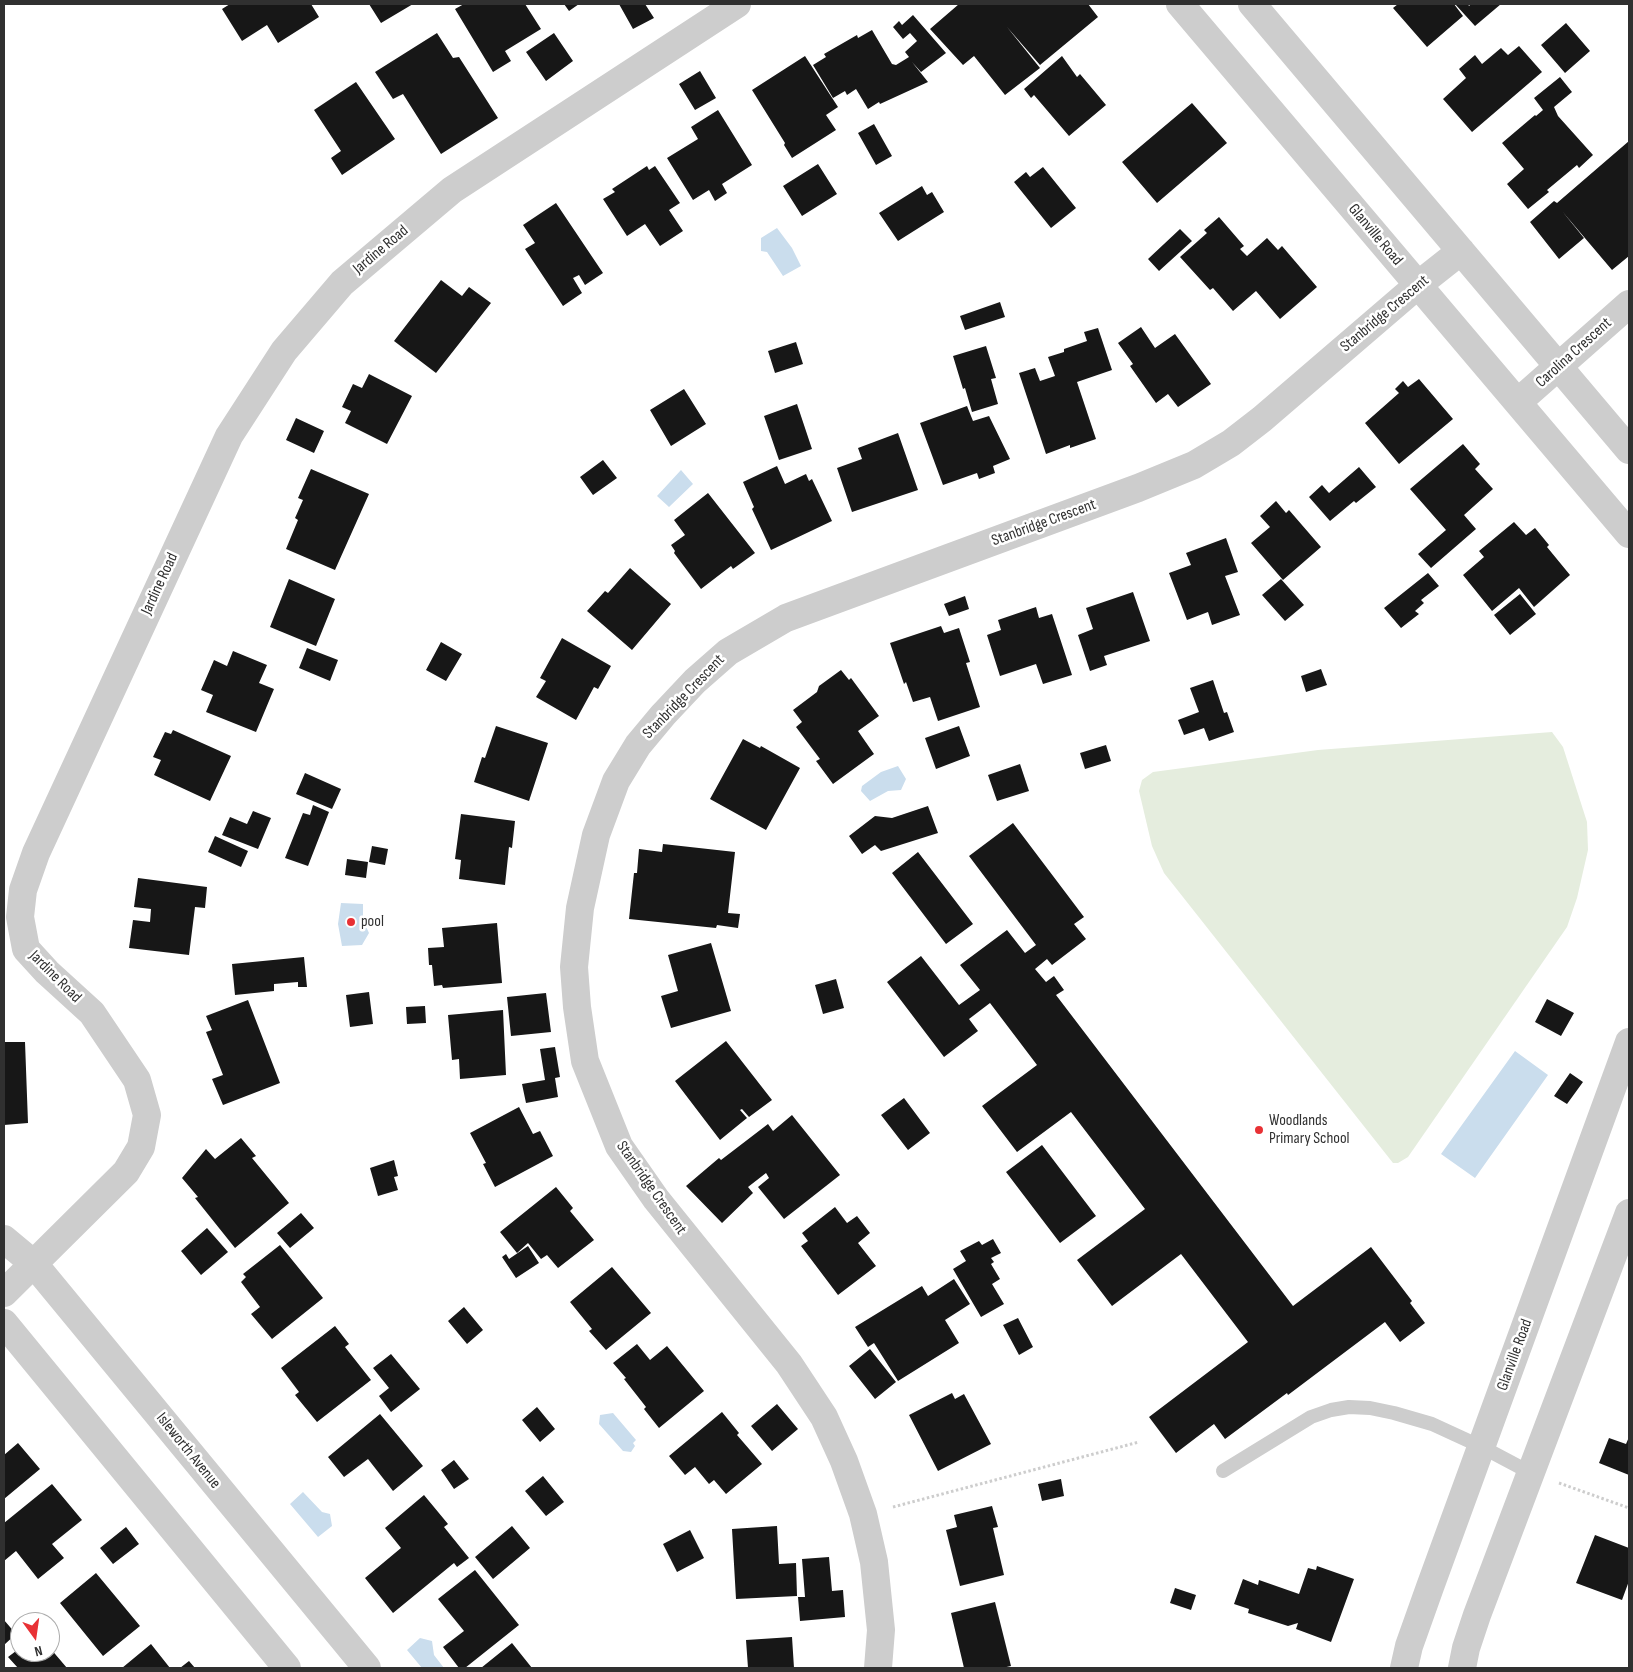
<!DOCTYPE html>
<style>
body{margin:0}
#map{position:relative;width:1633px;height:1672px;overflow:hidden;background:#fff;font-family:"Sofia Sans Condensed",sans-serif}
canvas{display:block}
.frame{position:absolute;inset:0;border:5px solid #303030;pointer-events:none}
.north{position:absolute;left:10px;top:1612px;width:50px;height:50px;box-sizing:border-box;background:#fff;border:1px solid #acacac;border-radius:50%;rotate:166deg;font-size:14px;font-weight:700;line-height:20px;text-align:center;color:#303030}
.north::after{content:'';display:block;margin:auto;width:18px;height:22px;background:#e83135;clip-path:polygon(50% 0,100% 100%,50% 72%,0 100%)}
</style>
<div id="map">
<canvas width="1633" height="1672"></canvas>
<div class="frame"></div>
<div class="north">N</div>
</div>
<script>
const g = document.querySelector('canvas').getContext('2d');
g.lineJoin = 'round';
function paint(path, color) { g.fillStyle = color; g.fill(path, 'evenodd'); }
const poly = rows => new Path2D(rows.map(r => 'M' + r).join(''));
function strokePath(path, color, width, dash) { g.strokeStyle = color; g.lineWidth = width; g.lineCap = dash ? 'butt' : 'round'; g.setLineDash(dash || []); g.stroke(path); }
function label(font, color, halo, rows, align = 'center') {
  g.font = font + ' "Sofia Sans Condensed",sans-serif'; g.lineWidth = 5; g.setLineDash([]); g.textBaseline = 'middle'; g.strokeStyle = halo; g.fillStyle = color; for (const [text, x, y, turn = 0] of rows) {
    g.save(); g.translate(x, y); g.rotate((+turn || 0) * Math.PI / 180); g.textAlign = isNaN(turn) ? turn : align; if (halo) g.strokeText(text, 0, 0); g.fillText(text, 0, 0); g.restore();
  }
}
const green = poly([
 [1552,732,1563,747,1587,822,1588,850,1577,898,1567,927,1408,1157,1398,1163,1393,1163,1164,873,1152,846,1139,791,1142,780,1153,772,1318,750]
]);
const water = poly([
 [777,228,792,248,801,266,783,276,767,252,761,251,761,238],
 [681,470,693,484,669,507,657,496],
 [898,766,906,779,901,790,888,791,870,801,861,791,862,786,881,772],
 [341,903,363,904,363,920,369,933,362,945,342,946,338,924],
 [1515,1051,1548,1075,1475,1178,1441,1154],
 [613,1413,636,1440,633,1443,635,1446,631,1452,623,1451,599,1424,600,1415],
 [303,1492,322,1512,330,1514,332,1526,318,1537,290,1504],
 [420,1638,432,1641,434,1655,444,1668,422,1668,407,1650]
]);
const building = poly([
 [230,4,311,4,319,17,278,43,267,25,242,41,222,9],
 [369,4,413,4,381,23],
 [464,4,525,4,541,29,505,51,511,61,493,72,455,9],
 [564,4,579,4,569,11],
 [619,4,645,4,654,18,633,29],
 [959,4,1088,4,1098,17,1040,65,1007,27,1040,68,1005,95,974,56,963,65,930,29],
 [1398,4,1454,4,1463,16,1427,47,1393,8],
 [1455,4,1468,4,1469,6,1471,4,1501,4,1475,26],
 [913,15,946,53,921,72,912,62,928,82,880,104,879,102,868,109,856,89,847,95,845,91,833,98,813,65,826,57,824,54,857,35,858,38,872,30,892,64,896,65,909,57,905,52,917,41,910,33,903,39,893,27,899,21,902,25],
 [1566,23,1590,51,1565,73,1541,45],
 [437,33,453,58,459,57,498,118,441,154,403,94,393,99,375,72],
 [554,33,573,61,546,81,526,52],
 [1519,46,1542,72,1472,132,1443,99,1466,78,1459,69,1475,55,1482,64,1501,48,1508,55],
 [805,56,838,107,826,115,836,130,792,158,784,145,785,143,752,90],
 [1062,56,1077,77,1080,74,1106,105,1069,136,1034,95,1031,98,1024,89],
 [700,71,716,98,695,110,679,84],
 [1560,77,1572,92,1554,107,1558,116,1593,155,1579,168,1577,165,1547,190,1549,192,1528,209,1507,184,1524,169,1502,143,1535,115,1536,116,1543,110,1534,98],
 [356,82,395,139,342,175,331,158,341,151,314,110],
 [1192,103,1227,143,1157,203,1122,162],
 [718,110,752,165,722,184,727,193,715,201,709,190,693,200,667,158,698,139,691,127],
 [874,124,892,156,876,165,858,133],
 [1629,141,1629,256,1612,270,1562,211,1584,238,1559,259,1530,222,1554,201,1557,203],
 [818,164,837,194,802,216,783,186],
 [647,166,649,170,655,166,680,203,669,210,683,231,660,246,645,224,627,236,603,199,615,192,612,189],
 [1043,167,1076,208,1051,228,1014,182,1026,172,1030,177],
 [922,186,927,195,932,192,944,212,898,241,879,213],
 [556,203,603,273,585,285,579,275,573,278,582,293,563,306,525,249,535,243,523,225],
 [1219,217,1244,246,1240,249,1247,256,1267,238,1278,250,1282,246,1317,287,1280,319,1256,291,1233,311,1213,288,1210,290,1180,257,1207,233,1204,230],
 [1180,229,1192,241,1159,271,1148,259],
 [441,280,462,296,469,287,491,303,436,373,394,341],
 [1000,302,1005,317,965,330,960,316],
 [1141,327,1155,348,1175,334,1211,384,1178,407,1168,394,1156,403,1130,366,1133,364,1118,343],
 [1098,328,1112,370,1077,382,1096,439,1070,448,1070,445,1046,454,1019,373,1035,368,1040,381,1055,376,1048,357,1064,352,1064,349,1087,341,1084,332],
 [796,342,803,364,775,373,768,351],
 [986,346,996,378,991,379,998,404,972,412,965,388,963,389,953,356],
 [369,374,412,396,387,444,345,423,351,411,342,407,353,384,362,388],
 [1419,379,1453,419,1399,464,1365,423,1399,393,1395,389,1403,381,1408,387],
 [684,389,706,424,671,446,650,410],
 [797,404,812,449,779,460,764,416],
 [967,406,973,421,989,416,1010,459,993,466,995,473,979,479,977,473,943,485,920,423],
 [296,418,324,431,314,453,286,440],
 [898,433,918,490,852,512,837,468,862,459,858,448],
 [1463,444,1480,464,1475,469,1493,489,1464,515,1476,529,1431,568,1418,554,1446,530,1410,489],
 [603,460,617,478,593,495,580,477],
 [777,466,785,484,806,474,809,481,812,479,832,521,771,550,752,509,754,507,743,482],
 [1359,467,1376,487,1356,503,1354,501,1330,521,1309,497,1322,485,1329,493],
 [311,469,369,494,335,570,286,549,298,520,295,518,303,500,298,498],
 [708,493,755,553,733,569,731,566,701,589,674,553,675,551,671,545,685,535,674,520],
 [1276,501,1286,513,1289,510,1321,547,1283,580,1251,543,1270,527,1260,516],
 [1514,522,1526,535,1535,528,1549,545,1547,547,1570,575,1534,607,1519,588,1492,611,1463,575,1484,557,1479,551],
 [1226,538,1238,572,1225,576,1240,615,1212,625,1208,612,1187,620,1169,573,1191,565,1186,553],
 [630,568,671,604,632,650,587,611,605,591,608,593],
 [1428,573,1439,586,1421,600,1424,603,1415,611,1419,614,1401,628,1384,608],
 [289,579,335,599,316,646,270,627],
 [1281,579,1304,605,1285,621,1262,595],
 [1133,592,1150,641,1104,656,1107,665,1090,671,1078,635,1093,629,1086,608],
 [1520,594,1536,614,1510,635,1494,615],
 [965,596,969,609,949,616,944,604],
 [1036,607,1039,618,1052,614,1072,675,1043,684,1036,664,1000,676,987,635,1001,630,998,620],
 [941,626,944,633,959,628,970,662,966,663,980,707,938,721,930,697,913,702,906,682,904,684,890,643],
 [562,638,611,666,598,689,594,687,576,720,536,697,546,681,540,678],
 [441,642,462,654,446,681,426,670],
 [307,648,338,660,330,681,299,668],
 [233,651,267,665,259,683,274,689,256,732,206,712,213,695,201,690,214,660,227,666],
 [1321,669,1327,685,1306,692,1301,676],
 [841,670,849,680,851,678,879,716,858,731,874,754,833,784,816,761,820,759,796,727,802,722,793,710,817,692,819,686],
 [1213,680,1224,713,1227,712,1234,732,1209,741,1204,728,1184,735,1178,720,1199,712,1190,688],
 [496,726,548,743,529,801,474,782,482,757,485,758],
 [959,726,970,756,936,769,925,738],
 [173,730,231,756,210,801,154,775,161,760,153,757,165,732,171,734],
 [743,739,760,748,761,746,800,768,766,830,710,799],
 [1106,745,1111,761,1085,769,1080,753],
 [1020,764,1029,791,997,801,988,775],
 [305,773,341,789,332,809,296,794],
 [313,805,329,812,308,866,285,858,303,813,310,815],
 [928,806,938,833,881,851,875,845,862,854,849,836,875,816,892,818],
 [253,811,271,818,258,849,222,835,230,817,247,824],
 [461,814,515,821,512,848,509,847,505,885,459,879,461,860,455,859],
 [1013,823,1084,917,1074,924,1086,939,1052,965,1047,959,1035,969,1046,982,1054,976,1064,990,1056,995,1293,1306,1371,1247,1412,1301,1410,1303,1425,1323,1400,1342,1385,1322,1288,1395,1287,1393,1225,1439,1214,1424,1176,1453,1149,1417,1248,1342,1181,1254,1112,1306,1077,1260,1145,1209,1071,1112,1017,1152,982,1106,1037,1065,990,1003,969,1019,978,1031,944,1057,887,982,921,956,959,1005,980,990,960,965,1007,930,1025,953,1036,945,969,856],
 [215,836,248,851,241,867,208,852],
 [663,844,735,852,728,913,740,914,738,928,717,925,716,928,629,919,634,873,637,873,639,849,662,852],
 [372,846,388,849,385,865,369,862],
 [918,852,973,924,946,944,892,873],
 [347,859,368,862,366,878,345,875],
 [138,878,207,887,205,908,195,907,189,955,129,948,133,920,150,922,151,909,134,907],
 [497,923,502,983,443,988,442,985,434,986,432,965,429,965,428,948,444,947,442,928],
 [711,943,731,1011,671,1028,661,996,678,991,668,955],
 [304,957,307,987,298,987,298,982,274,984,274,991,235,995,232,964],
 [836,979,844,1008,823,1014,815,985],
 [369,992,373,1024,350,1027,346,995],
 [546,993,551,1032,511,1036,507,997],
 [1547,999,1574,1013,1561,1036,1535,1022],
 [248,1000,280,1083,223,1105,212,1079,223,1075,206,1032,212,1030,206,1016],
 [425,1006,426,1023,407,1024,406,1007],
 [503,1010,506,1075,460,1079,459,1059,452,1060,448,1015],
 [726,1041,772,1100,749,1117,742,1109,740,1110,747,1118,720,1140,675,1081],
 [4,1042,25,1042,28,1123,4,1125],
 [555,1047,560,1077,555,1078,558,1097,526,1103,522,1084,545,1080,540,1049],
 [1570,1073,1583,1082,1567,1104,1554,1096],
 [904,1098,930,1133,908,1150,881,1115],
 [519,1107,533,1134,540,1131,553,1156,495,1187,483,1164,486,1163,470,1133],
 [792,1115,840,1175,784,1219,758,1187,769,1178,766,1173,748,1187,753,1193,722,1223,686,1186,719,1158,721,1160,768,1124,773,1131],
 [241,1138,256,1156,252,1158,289,1203,235,1248,195,1198,198,1197,182,1178,206,1149,215,1159],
 [1042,1145,1096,1216,1060,1243,1006,1172],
 [394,1160,398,1176,394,1177,398,1190,378,1196,370,1168],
 [556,1187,573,1208,570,1211,594,1240,558,1268,547,1255,541,1259,528,1243,517,1253,500,1232],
 [835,1207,847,1223,857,1216,870,1233,858,1243,876,1266,838,1295,801,1246,808,1241,802,1233],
 [301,1213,314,1228,290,1248,277,1233],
 [207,1228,228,1252,201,1275,181,1251],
 [993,1239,1001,1253,991,1258,994,1262,991,1264,1000,1279,992,1284,1004,1304,981,1317,953,1269,966,1261,960,1251,979,1241,982,1245],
 [280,1245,323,1298,272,1339,251,1314,260,1307,241,1282,246,1277,243,1274],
 [528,1246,539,1263,516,1278,502,1257,506,1254,509,1259],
 [612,1267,651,1313,606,1350,589,1331,592,1329,570,1302],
 [954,1279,970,1304,945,1320,959,1343,898,1381,874,1343,868,1347,855,1327,922,1286,928,1296],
 [464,1307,483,1330,467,1344,448,1321],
 [1018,1318,1033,1347,1019,1355,1003,1325],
 [335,1326,349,1344,345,1347,371,1380,317,1422,295,1395,299,1392,281,1368],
 [637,1344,650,1360,667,1346,704,1391,659,1428,644,1409,646,1407,624,1379,626,1378,613,1363],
 [870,1349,896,1382,875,1399,849,1366],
 [391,1354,420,1389,391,1412,379,1396,389,1388,373,1368],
 [952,1393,955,1399,964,1394,991,1444,938,1471,909,1415],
 [777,1404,798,1429,772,1451,751,1426],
 [537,1407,555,1429,540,1442,522,1420],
 [722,1412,739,1433,737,1435,762,1464,726,1494,714,1480,709,1484,695,1467,685,1475,669,1456],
 [380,1414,423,1466,393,1491,368,1459,344,1477,328,1457],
 [1629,1437,1629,1475,1599,1463,1609,1438,1626,1444],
 [18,1443,40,1469,4,1499,4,1455],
 [454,1460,469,1479,454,1489,441,1470],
 [543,1476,564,1502,546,1516,525,1491],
 [1061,1479,1064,1496,1042,1501,1038,1484],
 [52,1484,82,1520,52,1544,64,1558,38,1579,16,1551,4,1561,4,1523],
 [424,1495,448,1524,444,1527,469,1558,457,1567,454,1563,393,1613,365,1578,401,1548,385,1528],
 [992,1506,998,1527,993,1528,1004,1575,960,1586,946,1530,957,1527,954,1515],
 [512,1526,530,1548,493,1579,475,1557],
 [777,1526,779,1564,796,1563,797,1596,736,1599,732,1529],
 [126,1527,139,1544,113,1564,100,1548],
 [690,1530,704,1558,677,1572,663,1544],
 [1595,1535,1629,1548,1629,1581,1622,1600,1576,1583],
 [829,1557,832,1591,843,1590,845,1617,800,1621,798,1597,805,1597,802,1559],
 [1317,1566,1354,1579,1331,1642,1296,1629,1298,1623,1288,1626,1248,1613,1249,1609,1234,1604,1243,1579,1258,1585,1259,1580,1299,1594,1308,1568,1316,1570],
 [475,1570,519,1625,465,1668,459,1668,443,1647,464,1631,438,1599],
 [96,1573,140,1626,103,1656,60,1603],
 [1175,1588,1196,1595,1191,1610,1170,1603],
 [995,1602,1011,1666,1002,1668,964,1668,951,1613],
 [4,1620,16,1634,4,1645],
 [792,1637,794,1668,748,1668,746,1640],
 [512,1643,532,1668,481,1668],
 [151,1644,170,1668,122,1668],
 [20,1648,20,1652,50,1652,50,1648,67,1668,18,1668,8,1657],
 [189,1661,195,1668,180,1668]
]);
const path = poly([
 [1559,1483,1629,1508],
 [893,1507,1139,1442]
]);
const lane = poly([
 [1223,1471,1311,1417,1331,1410,1349,1407,1370,1408,1394,1413,1432,1424,1482,1447,1531,1473]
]);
const street = poly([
 [1180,4,1629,534],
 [1252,4,1629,450],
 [1518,402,1629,304],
 [4,1239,34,1264,367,1668],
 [4,1293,126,1172,141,1147,147,1115,137,1080,92,1013,47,972,26,949,20,917,23,890,36,853,229,436,284,351,342,283,452,190,737,4],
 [4,1323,287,1668],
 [878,1668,881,1630,874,1562,863,1514,844,1461,824,1417,789,1364,656,1199,619,1146,585,1061,577,1007,574,967,580,908,596,835,616,781,638,745,663,715,695,681,728,652,786,618,1138,488,1194,465,1231,443,1262,419,1418,285,1461,251],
 [1404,1668,1409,1646,1430,1587,1629,1042],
 [1462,1668,1466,1648,1477,1615,1629,1213]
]);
const markers = [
 [351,922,5,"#e83135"],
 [1259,1130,5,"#e83135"]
];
const streetNames = [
 ["Glanville Road",1375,235,50],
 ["Jardine Road",381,250,-40],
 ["Stanbridge Crescent",1385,314,-40],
 ["Carolina Crescent",1574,353,-42],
 ["Stanbridge Crescent",1044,523,-20],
 ["Jardine Road",160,584,-65],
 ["Stanbridge Crescent",684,697,-46],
 ["Jardine Road",55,977,45],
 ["Stanbridge Crescent",651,1188,55],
 ["Glanville Road",1515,1355,-70],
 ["Isleworth Avenue",188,1451,51]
];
const poiNames = [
 ["pool",361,922],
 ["Woodlands",1269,1121],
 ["Primary School",1269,1139]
];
paint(green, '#e5edde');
paint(water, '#cadded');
paint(building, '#171717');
strokePath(path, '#cdcdcd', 3, [2.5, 2.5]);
strokePath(lane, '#cdcdcd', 14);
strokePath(street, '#cdcdcd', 28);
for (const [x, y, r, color] of markers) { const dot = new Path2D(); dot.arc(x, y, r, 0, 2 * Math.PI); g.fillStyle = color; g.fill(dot); strokePath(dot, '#fff', 2); }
label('16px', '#303030', '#fff', streetNames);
label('16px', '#303030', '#fff', poiNames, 'left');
</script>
